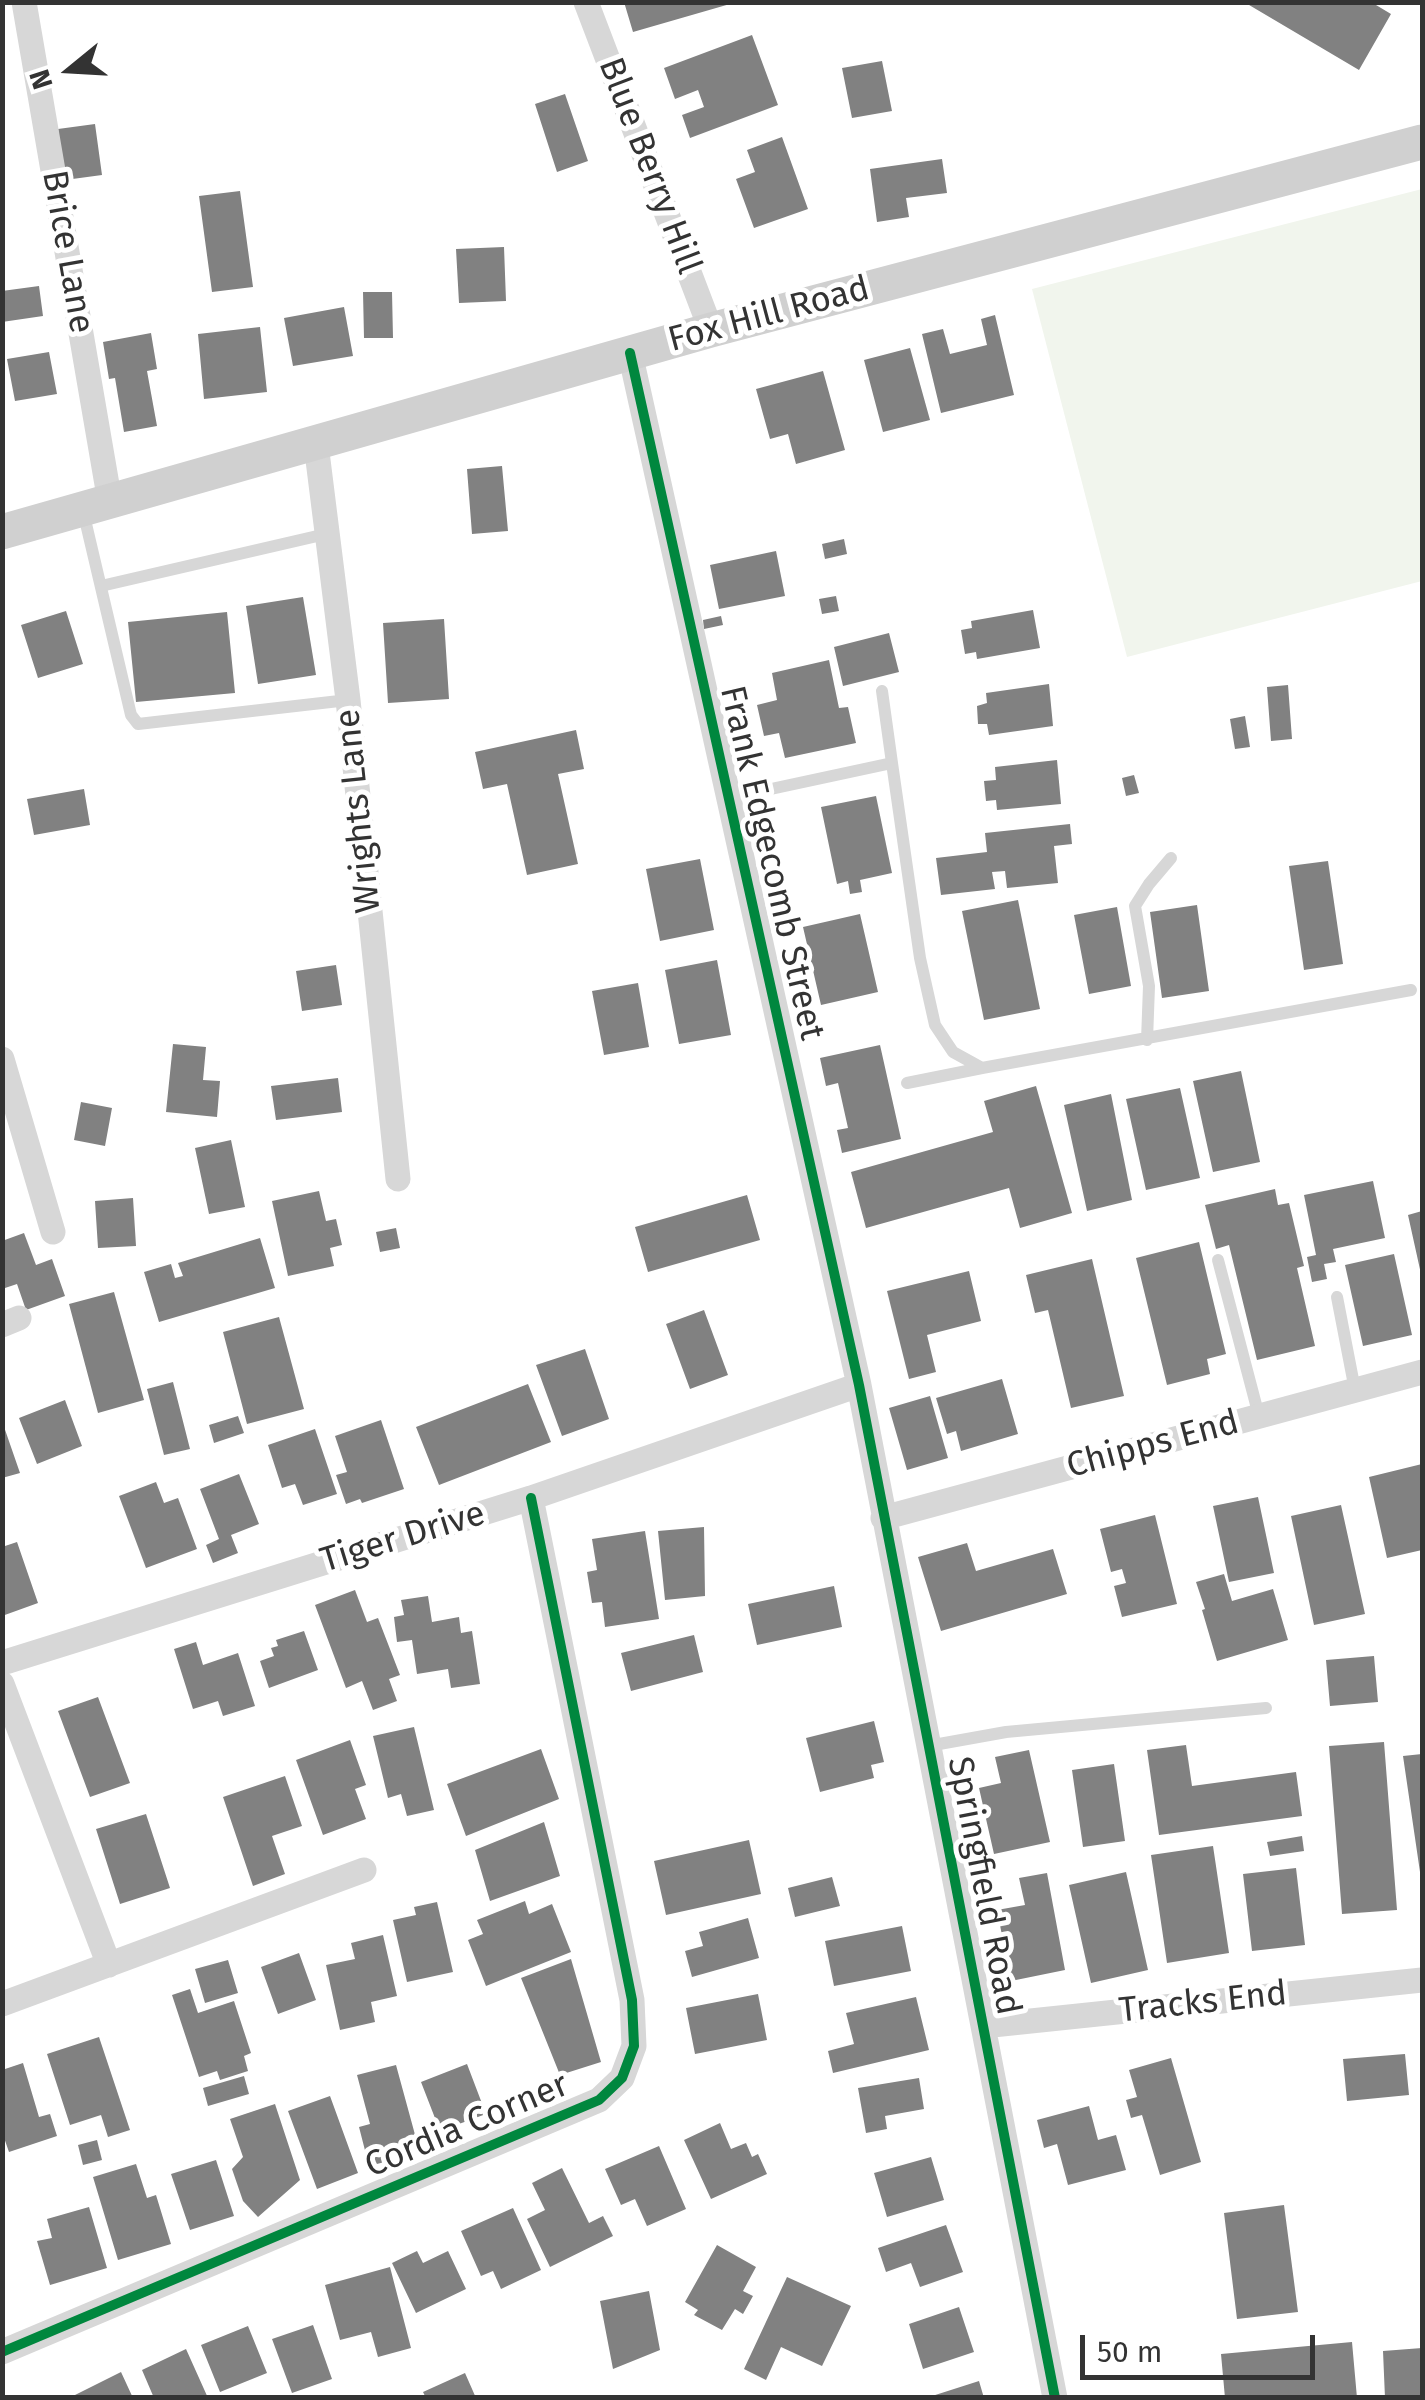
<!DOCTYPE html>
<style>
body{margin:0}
#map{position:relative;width:1425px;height:2400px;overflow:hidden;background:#fff;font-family:"Fira Sans",sans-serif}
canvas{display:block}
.frame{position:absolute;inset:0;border:5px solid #333;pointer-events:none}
.north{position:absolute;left:20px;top:20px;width:100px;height:100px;-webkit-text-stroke:8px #fff;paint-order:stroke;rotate:252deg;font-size:28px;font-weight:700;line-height:40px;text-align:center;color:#333}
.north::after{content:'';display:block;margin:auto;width:35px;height:45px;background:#333;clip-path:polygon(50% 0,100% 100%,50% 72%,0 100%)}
.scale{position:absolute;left:1080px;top:2335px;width:235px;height:45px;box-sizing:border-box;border:5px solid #333;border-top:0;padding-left:12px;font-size:30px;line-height:35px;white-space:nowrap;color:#333;-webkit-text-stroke:8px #fff;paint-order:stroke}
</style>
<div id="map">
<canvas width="1425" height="2400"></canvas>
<div class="frame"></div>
<div class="north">N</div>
<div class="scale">50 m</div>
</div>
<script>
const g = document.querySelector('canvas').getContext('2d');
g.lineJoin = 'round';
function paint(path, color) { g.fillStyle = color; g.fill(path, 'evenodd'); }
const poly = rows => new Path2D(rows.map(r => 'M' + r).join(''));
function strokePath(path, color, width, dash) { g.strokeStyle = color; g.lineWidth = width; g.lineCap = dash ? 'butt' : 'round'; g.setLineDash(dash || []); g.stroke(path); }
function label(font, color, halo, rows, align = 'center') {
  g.font = font + ' "Fira Sans",sans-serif'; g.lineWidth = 10; g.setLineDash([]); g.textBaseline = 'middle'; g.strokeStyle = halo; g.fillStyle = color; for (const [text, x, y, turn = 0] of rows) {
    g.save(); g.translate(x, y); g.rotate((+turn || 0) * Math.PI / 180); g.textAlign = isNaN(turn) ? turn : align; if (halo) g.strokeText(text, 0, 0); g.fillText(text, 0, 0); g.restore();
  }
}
const green = poly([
 [1422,189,1422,581,1127,657,1032,289]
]);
const building = poly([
 [624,2,730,2,730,4,633,32],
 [1244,2,1371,2,1391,14,1359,70],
 [752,35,778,105,690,138,682,115,704,107,698,90,675,99,664,68],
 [882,61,892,111,852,118,842,68],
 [565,94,588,161,557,172,535,104],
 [95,124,102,175,65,180,58,129],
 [782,137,808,209,754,228,736,179,755,172,747,150],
 [942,159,947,193,906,198,909,217,877,222,870,169],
 [240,191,253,287,212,292,199,196],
 [504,247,506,301,459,303,456,249],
 [39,286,43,316,2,322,2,291],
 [363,292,392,292,393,338,364,338],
 [344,307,353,356,293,366,284,318],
 [995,315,1014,395,941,413,922,334,943,329,950,354,987,345,981,319],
 [260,327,267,392,204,399,198,334],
 [151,333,157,369,147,371,157,426,124,432,115,378,109,379,103,342],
 [910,348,930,420,883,432,864,360],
 [49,352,57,394,15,401,7,359],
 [823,371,845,450,796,464,788,434,770,439,756,389],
 [502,466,508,531,472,534,467,469],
 [844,539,847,554,825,559,822,544],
 [776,551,785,596,719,609,710,565],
 [836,596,839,611,822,614,819,599],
 [303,597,316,675,258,684,246,606],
 [1033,610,1040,648,977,659,976,652,965,654,961,630,972,628,971,621],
 [66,611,83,664,38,678,21,625],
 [227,612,235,693,136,702,128,622],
 [721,616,723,625,704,629,703,620],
 [444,619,449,699,388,703,383,623],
 [889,633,899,672,843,686,834,647],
 [829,660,839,708,848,707,856,743,785,758,779,733,764,736,757,705,777,700,772,673],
 [1049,684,1053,726,989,735,987,724,978,724,977,706,987,703,986,693],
 [1288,685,1292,739,1271,741,1267,687],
 [1245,716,1250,747,1235,749,1230,719],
 [576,730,584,769,558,774,578,864,527,875,507,784,483,789,475,752],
 [1057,760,1061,804,997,810,996,800,986,801,984,781,996,780,995,767],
 [1134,775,1139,793,1126,796,1122,778],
 [84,789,90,825,34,835,27,799],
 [876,796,892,873,860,880,862,892,850,894,848,881,837,884,821,807],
 [1070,824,1072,844,1054,846,1058,883,1007,888,1005,871,992,872,995,889,941,895,936,858,987,852,985,833],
 [700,859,714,930,660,941,646,869],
 [1328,861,1343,964,1304,970,1289,866],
 [1018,900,1040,1009,984,1020,962,911],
 [1197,905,1209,991,1162,998,1150,912],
 [1117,907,1131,986,1089,994,1074,915],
 [860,914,878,992,821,1005,803,927],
 [717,960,731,1035,679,1044,665,970],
 [336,965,342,1005,302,1011,296,971],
 [638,983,649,1047,604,1055,592,991],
 [173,1044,206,1047,203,1080,220,1081,217,1117,166,1112],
 [880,1045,901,1139,842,1153,837,1130,848,1128,838,1083,826,1086,820,1058],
 [1241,1071,1260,1162,1213,1172,1193,1081],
 [338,1078,342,1112,276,1120,271,1086],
 [1036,1086,1072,1213,1020,1228,1009,1188,866,1228,851,1172,993,1132,984,1101],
 [1180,1088,1200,1178,1146,1190,1126,1099],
 [1111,1094,1132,1200,1087,1211,1064,1105],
 [81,1102,112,1108,105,1146,74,1140],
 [231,1140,245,1207,209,1214,195,1148],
 [1373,1181,1385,1238,1333,1249,1336,1262,1324,1264,1327,1279,1312,1282,1307,1257,1316,1255,1304,1195],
 [1275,1189,1278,1205,1289,1203,1304,1266,1297,1268,1315,1346,1257,1360,1229,1245,1216,1249,1205,1205],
 [319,1191,326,1221,336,1219,342,1245,330,1248,334,1266,288,1276,272,1201],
 [747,1195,760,1240,648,1272,635,1227],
 [133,1198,136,1246,98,1248,95,1201],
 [1422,1211,1422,1274,1421,1274,1408,1215],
 [396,1228,400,1248,380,1252,376,1232],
 [24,1233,36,1265,52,1259,65,1296,26,1310,17,1284,2,1289,2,1241],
 [260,1238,275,1288,159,1322,144,1272,171,1264,175,1278,183,1276,178,1263],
 [1199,1242,1226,1354,1207,1359,1210,1374,1167,1385,1136,1258],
 [1394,1254,1412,1335,1363,1346,1345,1265],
 [1092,1259,1124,1396,1071,1408,1048,1310,1035,1313,1026,1275],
 [969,1271,981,1321,927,1335,936,1372,909,1379,887,1291],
 [114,1292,144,1400,98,1413,69,1304],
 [704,1310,728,1375,690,1389,666,1324],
 [279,1317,304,1409,247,1424,223,1332],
 [585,1349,609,1419,562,1436,536,1365],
 [1002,1379,1018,1434,961,1451,956,1431,947,1434,936,1398],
 [173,1382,190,1449,164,1455,147,1389],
 [528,1384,551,1442,439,1485,416,1427],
 [930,1396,948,1458,907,1470,889,1408],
 [65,1400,82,1446,37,1464,19,1418],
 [238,1416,244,1433,214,1443,209,1425],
 [381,1420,404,1489,362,1503,360,1499,346,1504,336,1475,347,1472,335,1436],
 [2,1421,20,1473,2,1478],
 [315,1429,337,1494,303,1505,295,1484,282,1488,268,1445],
 [1422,1464,1422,1550,1387,1558,1369,1477],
 [239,1474,259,1524,231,1535,238,1553,213,1563,206,1545,219,1539,200,1489],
 [156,1482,164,1503,178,1498,197,1549,146,1568,119,1496],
 [1258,1497,1274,1573,1229,1582,1213,1506],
 [1341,1505,1365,1614,1314,1625,1291,1516],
 [1155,1515,1177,1604,1122,1617,1114,1586,1126,1583,1122,1569,1111,1572,1100,1529],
 [704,1527,705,1596,665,1600,658,1531],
 [645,1531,659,1619,605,1627,602,1602,592,1603,587,1572,597,1570,592,1539],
 [17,1542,38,1603,2,1616,2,1547],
 [967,1543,976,1571,1053,1549,1067,1594,941,1631,918,1557],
 [1224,1574,1232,1601,1273,1589,1288,1640,1217,1661,1202,1610,1205,1609,1196,1582],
 [834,1586,842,1627,757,1645,748,1604],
 [355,1590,367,1622,378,1618,400,1675,389,1679,397,1701,373,1710,362,1681,346,1688,315,1605],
 [428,1596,432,1622,459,1617,461,1633,472,1631,480,1684,451,1688,448,1669,417,1674,412,1640,397,1642,394,1617,404,1615,401,1600],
 [304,1631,318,1670,269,1688,260,1661,274,1656,271,1648,278,1646,276,1640],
 [694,1635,703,1672,631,1691,621,1653],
 [196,1642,203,1665,238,1653,255,1706,223,1716,218,1701,193,1709,174,1649],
 [1374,1656,1378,1702,1330,1706,1326,1660],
 [98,1697,130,1783,90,1797,58,1711],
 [874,1721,884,1762,871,1765,874,1778,820,1792,806,1738],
 [414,1727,434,1810,407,1816,401,1794,388,1798,373,1736],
 [350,1740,366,1785,355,1789,366,1819,323,1835,296,1760],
 [1384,1742,1397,1910,1342,1914,1329,1746],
 [1186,1745,1192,1786,1296,1772,1302,1816,1159,1835,1147,1750],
 [541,1749,559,1799,466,1836,447,1784],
 [1029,1750,1050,1842,994,1854,979,1788,1001,1783,995,1757],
 [1422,1754,1422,1872,1420,1872,1403,1756],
 [1114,1764,1125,1841,1083,1847,1072,1770],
 [285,1776,302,1826,272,1836,285,1874,253,1886,223,1797],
 [146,1814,170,1888,120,1904,96,1829],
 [544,1822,560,1876,490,1901,475,1850],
 [1302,1836,1304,1851,1270,1856,1267,1842],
 [749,1840,761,1894,666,1915,654,1861],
 [1213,1846,1229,1953,1167,1963,1151,1855],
 [1296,1868,1305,1945,1252,1951,1243,1874],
 [1126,1872,1148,1970,1091,1983,1069,1885],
 [1047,1873,1065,1970,1011,1981,997,1910,1025,1905,1019,1878],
 [832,1877,840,1906,795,1917,788,1888],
 [525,1901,529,1914,552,1904,571,1952,486,1986,468,1940,483,1934,477,1920],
 [437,1902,453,1972,407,1982,393,1920,416,1915,414,1907],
 [748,1918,759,1958,692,1977,685,1951,703,1946,699,1932],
 [902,1926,911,1971,834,1986,825,1941],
 [383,1935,397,1996,371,2002,375,2022,340,2030,326,1965,355,1959,351,1943],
 [299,1953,316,2000,278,2014,261,1967],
 [571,1959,601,2062,560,2075,521,1978],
 [228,1960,238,1993,205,2003,195,1969],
 [190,1989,198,2013,234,2001,251,2053,244,2056,248,2071,220,2080,217,2071,199,2077,172,1995],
 [758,1994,767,2040,695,2054,686,2008],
 [916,1997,929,2050,833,2073,828,2051,854,2044,846,2013],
 [99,2037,130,2130,108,2137,101,2115,70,2125,47,2054],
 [1405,2054,1409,2095,1347,2101,1343,2059],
 [1171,2058,1201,2162,1160,2175,1142,2115,1131,2118,1126,2100,1137,2097,1129,2070],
 [23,2063,39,2117,50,2114,57,2136,9,2152,2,2132,2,2070],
 [467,2064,486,2114,440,2131,421,2082],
 [396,2065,420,2153,369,2166,359,2127,370,2124,357,2075],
 [244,2076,249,2094,208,2106,203,2088],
 [919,2078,924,2109,885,2116,887,2129,866,2133,858,2088],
 [330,2096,358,2173,317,2189,288,2111],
 [275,2104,300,2180,258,2217,243,2201,232,2169,243,2157,230,2119],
 [1089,2106,1098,2140,1116,2135,1126,2170,1068,2185,1057,2144,1044,2148,1037,2120],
 [720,2123,731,2149,746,2143,752,2157,758,2154,767,2174,711,2199,684,2140],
 [97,2140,102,2160,83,2165,78,2145],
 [659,2146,686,2209,647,2226,635,2199,621,2205,605,2169],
 [931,2157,944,2200,887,2217,874,2173],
 [216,2160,234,2216,190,2230,171,2174],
 [136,2164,147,2198,156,2195,171,2244,118,2260,93,2177],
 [562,2168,589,2223,603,2216,613,2236,550,2267,527,2219,545,2210,532,2183],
 [1284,2205,1298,2312,1237,2319,1224,2213],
 [89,2207,107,2268,50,2285,37,2241,52,2238,47,2219],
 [513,2208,541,2270,501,2289,493,2271,481,2276,461,2231],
 [946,2225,963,2272,920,2287,911,2263,886,2272,878,2248],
 [717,2245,756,2267,743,2291,753,2296,743,2314,735,2309,722,2330,694,2315,698,2310,685,2302],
 [417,2251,423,2263,448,2251,466,2289,416,2313,392,2263],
 [390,2267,411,2348,378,2357,371,2332,340,2340,325,2285],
 [787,2277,851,2306,822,2366,781,2347,766,2380,744,2369],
 [649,2291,660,2350,613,2369,600,2301],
 [959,2307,974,2352,923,2369,909,2324],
 [313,2325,332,2379,292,2393,272,2339],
 [248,2326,267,2373,220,2392,201,2345],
 [1352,2342,1357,2398,1225,2398,1221,2354],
 [1422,2348,1422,2398,1385,2398,1383,2351],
 [186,2349,208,2398,154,2398,142,2370],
 [121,2372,133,2398,69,2398],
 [465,2373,476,2398,426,2398,423,2392],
 [979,2381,984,2398,929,2398,929,2397]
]);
const service = poly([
 [83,511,131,715,138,724,348,700],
 [101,586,326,534],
 [882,691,892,763],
 [729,798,892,763,920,958,935,1025,953,1052,982,1068,1411,990],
 [1147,1040,1149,986,1135,906,1149,884,1171,858],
 [907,1083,982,1068],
 [1218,1260,1259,1416],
 [1337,1297,1355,1390],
 [928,1746,1006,1732,1266,1708]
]);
const minor = poly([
 [24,2,110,502],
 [586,2,711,330],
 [630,353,859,1385,1055,2398],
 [316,444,348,700,398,1179],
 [2,1059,53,1232],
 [2,1325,19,1318],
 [883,1518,1422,1372],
 [2,1663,531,1498,859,1385],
 [2,1684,109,1965],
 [2,2004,364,1870],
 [983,2026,1422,1980],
 [2,2352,599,2100,622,2078,634,2046,632,2000,531,1498]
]);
const secondary = poly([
 [2,532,711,330,1422,142]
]);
const cycleway = poly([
 [630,353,859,1385,1055,2398],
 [2,2352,599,2100,622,2078,634,2046,632,2000,531,1498]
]);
const streetNames = [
 ["Blue Berry Hill",649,166,69],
 ["Brice Lane",67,252,80],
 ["Fox Hill Road",769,315,-15],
 ["Wrights Lane",359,811,-96],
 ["Frank Edgecomb Street",771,863,77],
 ["Chipps End",1153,1445,-15],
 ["Tiger Drive",403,1538,-17],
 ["Springfield Road",983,1886,79],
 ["Tracks End",1203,2003,-6],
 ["Cordia Corner",467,2126,-23]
];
paint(green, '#f1f5ed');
paint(building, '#818181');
strokePath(service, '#d7d7d7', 12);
strokePath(minor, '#d7d7d7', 25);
strokePath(secondary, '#d0d0d0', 35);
strokePath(cycleway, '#00873e', 10);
label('35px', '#333', '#fff', streetNames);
</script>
